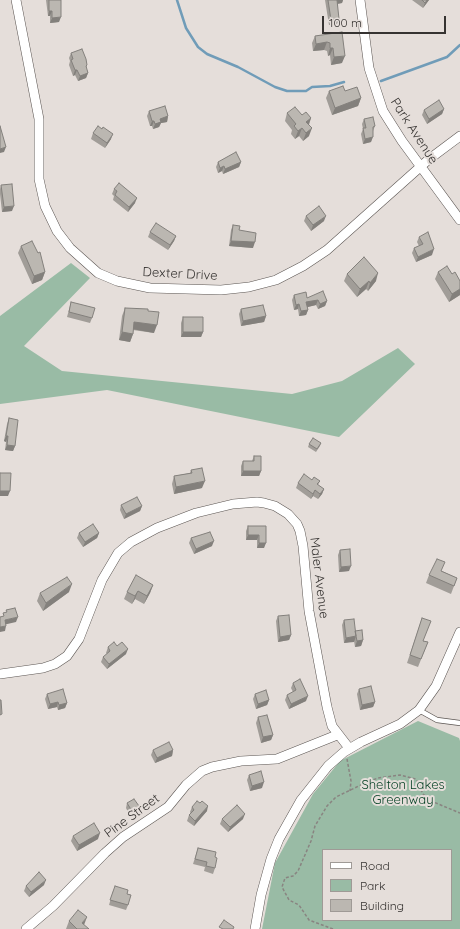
<!DOCTYPE html>
<style>
body{margin:0}
#map{position:relative;width:460px;height:929px;overflow:hidden;background:#e5deda;font-family:Quicksand,sans-serif}
canvas{display:block}
.legend{position:absolute;left:322px;top:849px;width:130px;height:72px;box-sizing:border-box;background:#e5deda;border:1px solid #9f9a96;margin:0;padding:5px 7px;list-style:none;font-size:12px;color:#363331}
.legend li{display:flex;align-items:center;gap:8px;height:20px}
.legend b{width:20px;border:1px solid #9f9a96}
.scale{position:absolute;left:322px;top:16px;width:124px;height:18px;box-sizing:border-box;border:2px solid #363331;border-top:0;padding-left:5px;font-size:12px;line-height:14px;white-space:nowrap;color:#363331;-webkit-text-stroke:3px #e5deda;paint-order:stroke}
</style>
<div id="map">
<canvas width="460" height="929"></canvas>
<ul class="legend">
<li><b style="height:5px;background:#fff"></b>Road</li>
<li><b style="height:11px;background:#99bba5"></b>Park</li>
<li><b style="height:11px;background:#bbb7b1"></b>Building</li>
</ul>
<div class="scale">100 m</div>
</div>
<script>
const g = document.querySelector('canvas').getContext('2d');
g.lineJoin = 'round';
function paint(path, color) { g.fillStyle = color; g.fill(path, 'evenodd'); }
const poly = rows => new Path2D(rows.map(r => 'M' + r).join(''));
function strokePath(path, color, width, dash) { g.strokeStyle = color; g.lineWidth = width; g.lineCap = dash ? 'butt' : 'round'; g.setLineDash(dash || []); g.stroke(path); }
function label(font, color, halo, rows, align = 'center') {
  g.font = font + ' Quicksand,sans-serif'; g.lineWidth = 4; g.setLineDash([]); g.textBaseline = 'middle'; g.strokeStyle = halo; g.fillStyle = color; for (const [text, x, y, turn = 0] of rows) {
    g.save(); g.translate(x, y); g.rotate((+turn || 0) * Math.PI / 180); g.textAlign = isNaN(turn) ? turn : align; if (halo) g.strokeText(text, 0, 0); g.fillText(text, 0, 0); g.restore();
  }
}
const green = poly([
 [71,263,90,278,24,346,62,371,292,394,342,381,398,348,415,364,339,437,107,390,0,404,0,316],
 [418,721,459,738,460,741,460,929,262,929,275,863,313,794,340,761],
 [323,850,451,850,451,920,323,920]
]);
const stream = poly([
 [177,0,186,28,198,47,207,54,238,67,275,87,287,91,306,91,312,87,330,86,344,82],
 [381,81,447,57,460,45]
]);
const path = poly([
 [347,759,351,781,350,791],
 [333,929,309,920,299,905,289,900,282,887,285,878,293,876,298,871,311,841,315,826,327,806,336,797,365,783,378,778,400,775,416,779,423,794,431,801,460,813]
]);
const service = poly([
 [419,710,437,720,460,723]
]);
const minor = poly([
 [16,0,39,119,39,179,45,206,57,231,70,248,98,273,117,281,150,288,221,290,249,287,276,280,303,266,327,250,428,160,460,136],
 [360,0,369,68,383,111,402,141,460,220],
 [0,674,43,668,55,664,67,656,79,639,102,580,118,553,131,542,157,528,196,513,233,504,257,502,264,503,275,506,288,514,297,524,300,531,303,546,309,611,327,707,332,726,349,748],
 [26,929,53,906,105,853,123,837,168,807,186,785,202,771,212,767,241,761,277,759,337,735],
 [255,929,261,895,271,859,279,839,301,800,328,766,344,752,361,742,400,724,419,710,436,686,460,632]
]);
const wall = poly([
 [46,0,61,0,59,22,50,23,50,16,48,16],
 [325,0,343,0,342,3,338,4,337,24,329,25],
 [412,0,429,0,423,8],
 [342,32,342,63,331,65,330,55,328,56,327,51,324,50,313,51,312,43,315,36],
 [71,53,87,65,86,68,88,73,86,78,78,81,75,75,73,76,69,65,70,61,69,58],
 [329,91,345,91,361,98,358,106,332,115,326,98],
 [444,109,442,114,427,124,422,115,424,110],
 [149,111,168,116,167,122,161,123,159,127,153,129,152,126,150,126,147,116],
 [287,113,302,115,311,118,309,125,309,136,303,141,299,136,295,139,291,134,292,130,285,121],
 [364,119,375,126,373,131,371,142,363,144,361,134,363,129,362,124],
 [102,129,111,139,105,148,91,139,93,133],
 [218,162,241,162,239,167,223,174,222,171,218,173,216,167],
 [1,185,12,211,2,212,0,194,0,189],
 [114,189,135,203,128,212,113,200,114,196,112,194],
 [306,216,324,221,311,231,304,221],
 [233,225,239,230,253,248,229,246,231,230],
 [150,232,176,236,174,241,168,250,148,237],
 [419,237,432,255,416,262,412,253,414,248,419,246,417,242],
 [21,246,45,272,42,280,32,284,18,253],
 [438,272,452,274,460,281,460,295,449,302,435,279],
 [347,274,376,281,368,291,366,289,357,297,344,281],
 [294,295,307,298,327,301,325,306,318,309,316,305,307,307,308,310,306,315,299,316,298,309,294,310,292,300],
 [71,302,92,318,90,323,67,317],
 [125,308,148,311,154,333,133,330,133,334,130,342,119,340,122,316],
 [241,309,266,316,264,322,241,326,239,314],
 [183,317,203,332,201,337,181,337,181,323],
 [9,418,15,446,13,451,5,450,6,442,4,441,7,424],
 [321,443,320,446,316,452,308,447,309,444],
 [254,456,261,471,259,476,241,476,241,466,243,461,252,461],
 [191,470,202,488,174,494,172,484,174,476,190,473],
 [312,480,320,481,318,485,324,489,322,494,318,499,313,496,311,499,296,488,298,483],
 [121,505,142,506,140,511,124,519,120,510],
 [248,526,266,526,264,548,257,548,257,540,246,540,246,531],
 [79,533,99,533,97,538,83,547,77,538],
 [191,538,212,546,194,554,189,543],
 [340,550,349,571,339,572,338,555],
 [442,571,457,578,451,594,426,583,429,575],
 [153,585,150,593,144,604,135,599,132,604,124,599,127,592],
 [69,592,43,611,37,601,40,593],
 [278,616,291,635,289,640,278,642,276,621],
 [422,618,423,641,428,642,418,667,407,663],
 [344,620,355,631,363,640,361,646,355,647,354,641,344,643,342,625],
 [117,646,126,654,107,669,101,662,103,657,107,654,106,653,108,647],
 [293,683,306,701,289,709,285,700,287,695,293,692,291,688],
 [359,689,375,702,373,707,360,710,357,694],
 [47,694,67,703,65,708,58,710,57,707,48,709,45,699],
 [255,694,269,700,267,705,256,709,253,699],
 [258,717,273,735,271,740,261,743,256,723],
 [153,750,173,750,172,756,155,763,151,755],
 [249,775,262,788,250,791,247,780],
 [127,803,139,806,137,812,130,816,126,808],
 [192,807,207,811,194,826,187,821,189,815,191,814,190,812],
 [222,819,243,819,228,832,220,824],
 [73,836,98,839,77,851,71,841],
 [198,848,215,868,213,874,204,871,205,867,193,864],
 [44,885,29,897,24,891,26,886],
 [113,891,127,894,128,905,126,910,109,905],
 [69,921,89,929,66,929]
]);
const shadedWall = poly([
 [337,0,343,0,342,3,335,4],
 [427,0,429,0,423,8,425,3],
 [49,11,52,11,50,16,48,16],
 [61,17,59,22,50,23,52,18],
 [339,19,337,24,329,25,331,20],
 [327,42,324,50,313,51,316,44],
 [330,48,333,48,330,55,328,56],
 [345,56,342,63,331,65,334,57],
 [75,70,77,70,75,75,73,76],
 [88,73,86,78,78,81,80,76],
 [361,98,358,106,332,115,335,108],
 [444,109,442,114,427,124,429,119],
 [168,116,167,122,161,123,159,127,153,129,155,124,160,119],
 [311,118,308,126,306,122],
 [152,121,154,121,152,126,150,126],
 [302,128,299,136,295,139,298,131],
 [312,128,309,136,303,141,306,133],
 [113,134,111,139,105,148,107,143],
 [373,137,371,142,363,144,365,139],
 [6,147,4,152,0,153,0,149],
 [241,162,239,167,223,174,225,169],
 [224,166,222,171,218,173,220,168],
 [137,198,135,203,128,212,129,207],
 [14,206,12,211,2,212,4,207],
 [326,216,324,221,311,231,313,225],
 [176,236,174,241,168,250,170,245],
 [231,241,255,242,253,248,229,246],
 [434,249,432,255,416,262,418,257],
 [45,272,42,280,32,284,34,276],
 [378,273,376,281,368,291,370,283],
 [369,281,366,289,357,297,360,289],
 [460,289,460,295,449,302,452,294],
 [318,300,316,305,304,308,306,302],
 [327,301,325,306,318,309,320,304],
 [299,304,298,309,294,310,296,305],
 [308,310,306,315,299,316,301,311],
 [266,316,264,322,241,326,243,321],
 [134,322,157,325,154,333,132,329],
 [122,332,133,334,130,342,119,340],
 [183,332,203,332,201,337,181,337],
 [6,436,8,436,6,442,4,441],
 [7,445,15,446,13,451,5,450],
 [243,471,261,471,259,476,241,476],
 [205,481,202,488,174,494,176,487],
 [324,489,322,494,318,499,320,494],
 [315,490,313,496,311,499,313,494],
 [0,491,10,491,8,496,0,496],
 [142,506,140,511,124,519,126,514],
 [99,533,97,538,83,547,85,542],
 [248,535,259,535,257,540,246,540],
 [214,541,212,546,194,554,196,549],
 [259,543,266,543,264,548,257,548],
 [351,566,349,571,339,572,341,567],
 [72,584,69,592,43,611,46,603],
 [153,585,150,593,144,604,147,596],
 [138,591,135,599,132,604,135,596],
 [18,617,16,622,3,625,5,620],
 [6,626,5,631,0,632,0,627],
 [291,635,289,640,278,642,280,637],
 [356,636,354,642,344,643,346,638],
 [363,640,361,646,355,647,357,641],
 [128,649,126,654,107,669,109,664],
 [308,696,306,701,289,709,291,704],
 [269,700,267,705,256,709,258,704],
 [58,702,57,707,48,709,50,704],
 [375,702,373,707,360,710,362,705],
 [67,703,65,708,58,710,59,705],
 [273,735,271,740,261,743,263,737],
 [173,750,172,756,155,763,157,758],
 [264,782,262,788,250,791,252,786],
 [139,806,137,812,130,816,132,811],
 [208,806,207,811,194,826,195,821],
 [245,814,243,819,228,832,230,827],
 [100,833,98,839,77,851,79,845],
 [46,880,44,885,29,897,31,892],
 [87,917,84,925,82,923]
]);
const building = poly([
 [49,0,61,0,61,17,52,18,52,11,49,11,49,0],
 [328,0,337,0,339,19,331,20,328,0],
 [422,0,427,0,425,3,422,0],
 [342,32,345,56,334,57,333,48,330,48,330,43,327,42,316,44,315,36,342,32],
 [82,49,86,59,87,65,86,66,88,73,80,76,77,70,75,70,71,60,73,59,71,53,82,49],
 [343,86,345,91,357,87,361,98,335,108,329,91,343,86],
 [439,100,444,109,429,119,424,110,439,100],
 [165,106,168,116,160,119,161,122,155,124,154,121,152,121,149,111,165,106],
 [295,107,302,115,306,112,311,118,306,122,312,128,306,133,302,128,298,131,294,126,296,124,287,113,295,107],
 [373,117,375,126,373,127,373,137,365,139,363,128,366,128,364,119,373,117],
 [0,126,6,147,0,149,0,126],
 [98,126,102,129,103,127,113,134,107,143,93,133,98,126],
 [236,152,241,162,225,169,224,166,220,168,218,162,236,152],
 [119,183,137,198,129,207,115,195,117,191,114,189,119,183],
 [12,184,14,206,4,207,1,185,12,184],
 [319,206,326,216,313,225,306,216,319,206],
 [156,223,176,236,170,245,150,232,156,223],
 [233,225,240,226,239,230,256,233,255,242,231,241,233,225],
 [428,232,434,249,418,257,414,248,423,244,419,237,428,232],
 [32,241,38,253,40,252,45,272,34,276,21,246,32,241],
 [364,257,378,273,370,283,369,281,360,289,347,274,364,257],
 [447,266,452,274,455,272,460,281,460,289,452,294,438,272,447,266],
 [323,291,327,301,320,304,318,300,306,302,308,310,301,311,299,304,296,305,294,295,306,292,307,298,323,291],
 [71,302,95,308,92,318,69,312,71,302],
 [263,305,266,316,243,321,241,309,263,305],
 [125,308,148,309,148,311,159,312,157,325,134,322,133,334,122,332,125,308],
 [183,317,203,317,203,332,183,332,183,317],
 [9,418,18,420,15,446,7,445,8,436,6,436,9,418],
 [313,438,321,443,317,449,309,444,313,438],
 [254,456,261,456,261,471,243,471,243,461,254,461,254,456],
 [202,468,205,481,176,487,174,476,192,473,191,470,202,468],
 [0,473,11,473,10,491,0,491,0,473],
 [304,474,312,480,314,477,320,481,317,484,324,489,320,494,315,490,313,494,298,483,304,474],
 [137,497,142,506,126,514,121,505,137,497],
 [93,524,99,533,85,542,79,533,93,524],
 [248,526,266,526,266,543,259,543,259,535,248,535,248,526],
 [210,532,214,541,196,549,191,538,210,532],
 [350,549,351,566,341,567,340,550,350,549],
 [437,559,445,562,441,571,457,578,454,586,429,575,437,559],
 [136,575,153,585,147,596,138,591,135,596,127,592,136,575],
 [67,577,72,584,46,603,40,593,67,577],
 [15,608,18,617,5,620,6,626,0,627,0,617,4,616,3,613,7,612,6,610,15,608],
 [289,615,291,635,280,637,278,616,289,615],
 [422,618,431,621,423,641,428,642,421,659,410,655,422,618],
 [354,619,356,636,346,638,344,620,354,619],
 [362,630,363,640,357,641,355,631,362,630],
 [114,642,117,646,122,642,128,649,109,664,103,657,110,651,108,647,114,642],
 [300,679,308,696,291,704,287,695,296,690,293,683,300,679],
 [371,686,375,702,362,705,359,689,371,686],
 [63,689,67,703,59,705,58,702,50,704,47,694,63,689],
 [266,690,269,700,258,704,255,694,266,690],
 [0,700,1,700,2,714,0,715,0,700],
 [267,715,273,735,263,737,258,717,267,715],
 [169,742,173,750,157,758,153,750,169,742],
 [261,771,264,782,252,786,249,775,261,771],
 [134,799,139,806,132,811,127,803,134,799],
 [197,801,200,803,202,801,208,806,195,821,189,815,194,810,192,807,197,801],
 [237,805,245,814,230,827,222,819,237,805],
 [94,823,100,833,79,845,73,836,94,823],
 [198,848,216,852,215,857,217,858,215,868,206,866,207,862,195,859,198,848],
 [39,872,46,880,31,892,26,886,39,872],
 [115,886,128,890,127,894,131,895,128,905,110,900,115,886],
 [78,910,87,917,82,923,89,929,77,929,69,921,78,910],
 [224,920,234,927,233,929,223,929,219,927,224,920]
]);
const streetNames = [
 ["Park Avenue",414,131,57],
 ["Dexter Drive",180,274,3],
 ["Maler Avenue",319,578,83],
 ["Pine Street",132,816,-36]
];
const parkNames = [
 ["Shelton Lakes",403,785],
 ["Greenway",403,800]
];
paint(green, '#99bba5');
strokePath(stream, '#709cb8', 2.5);
strokePath(service, '#5c5653', 6);
strokePath(minor, '#5c5653', 10);
strokePath(path, '#898481', 1.5, [3, 2]);
strokePath(service, '#fff', 4.5);
strokePath(minor, '#fff', 9);
paint(wall, '#a19d98');
paint(shadedWall, '#83807c');
paint(building, '#bbb7b1');
strokePath(building, '#83807c', 1);
label('13px', '#363331', '#e5deda', streetNames);
label('13px', '#084327', '#e5deda', parkNames);
</script>
